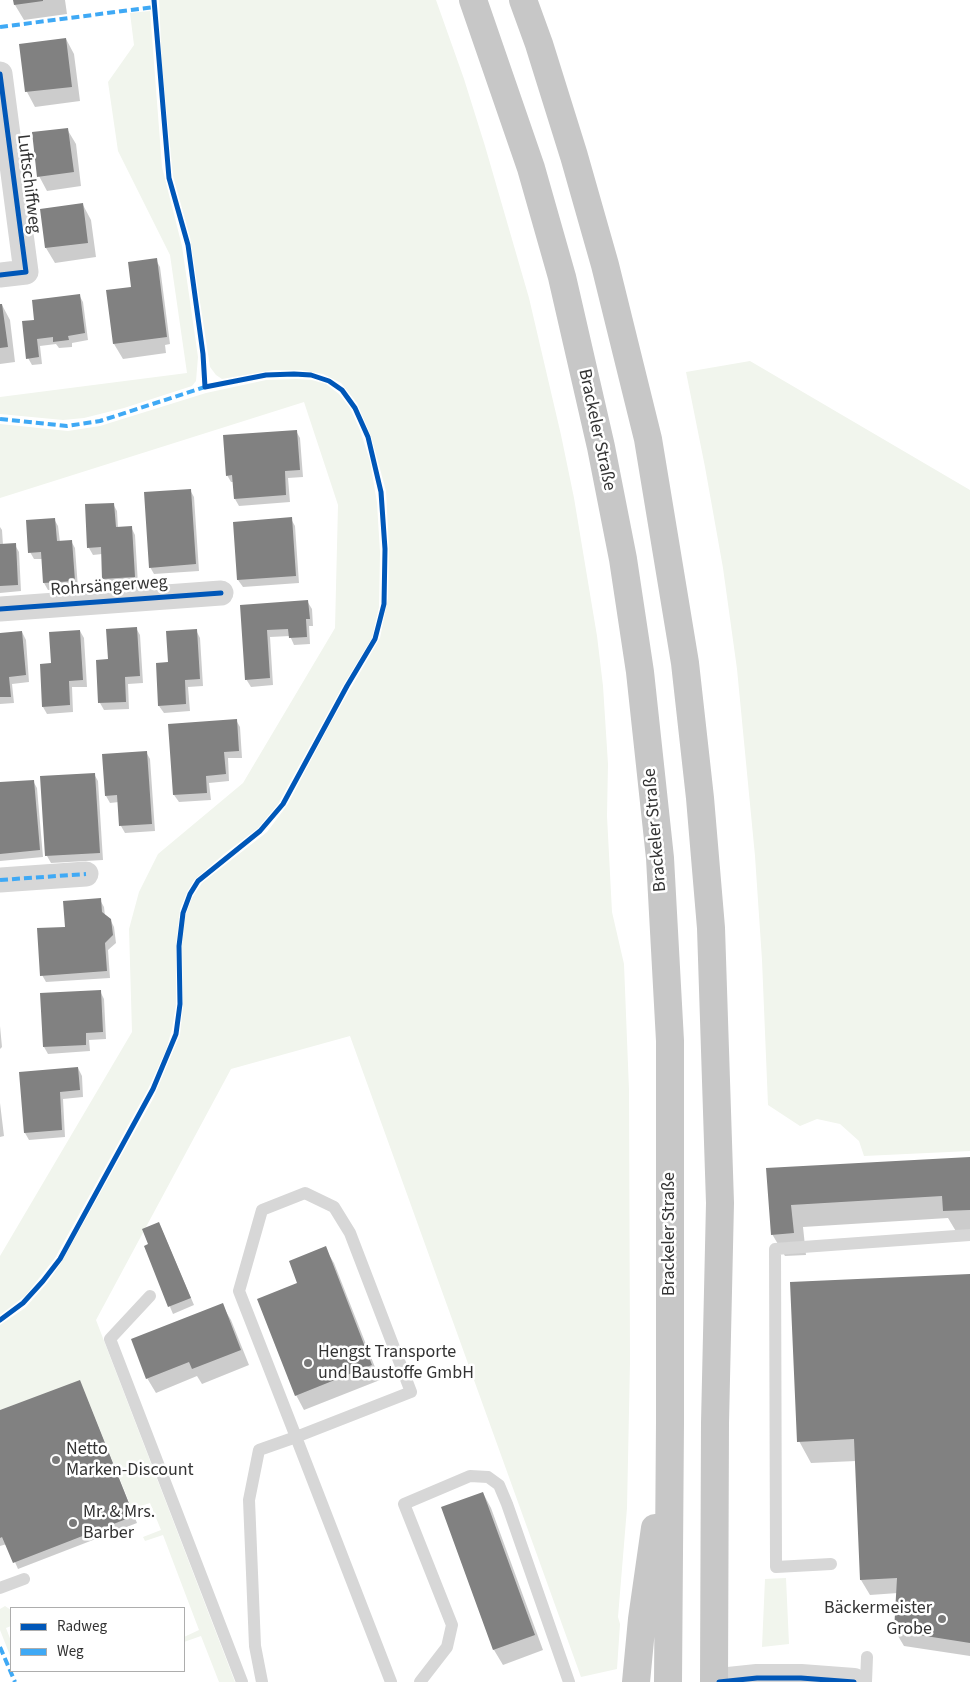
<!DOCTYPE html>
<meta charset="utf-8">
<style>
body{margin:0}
#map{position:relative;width:970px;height:1682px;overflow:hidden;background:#fff;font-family:"Source Sans 3",sans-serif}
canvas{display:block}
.legend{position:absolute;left:10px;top:1607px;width:175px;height:65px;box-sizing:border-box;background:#fff;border:1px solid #adadad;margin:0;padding:6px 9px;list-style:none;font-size:15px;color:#333}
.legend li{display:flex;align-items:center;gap:10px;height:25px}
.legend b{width:25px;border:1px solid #adadad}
</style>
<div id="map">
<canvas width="970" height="1682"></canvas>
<ul class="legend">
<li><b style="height:6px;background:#0057b8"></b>Radweg</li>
<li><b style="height:6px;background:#3fa9f5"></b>Weg</li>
</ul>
</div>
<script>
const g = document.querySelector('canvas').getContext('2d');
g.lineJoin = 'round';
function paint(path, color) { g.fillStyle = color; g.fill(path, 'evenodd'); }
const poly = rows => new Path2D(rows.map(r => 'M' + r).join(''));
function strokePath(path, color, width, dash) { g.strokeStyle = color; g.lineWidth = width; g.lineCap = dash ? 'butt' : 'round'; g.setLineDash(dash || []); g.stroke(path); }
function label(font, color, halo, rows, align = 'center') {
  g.font = font + ' "Source Sans 3",sans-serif'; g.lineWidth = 5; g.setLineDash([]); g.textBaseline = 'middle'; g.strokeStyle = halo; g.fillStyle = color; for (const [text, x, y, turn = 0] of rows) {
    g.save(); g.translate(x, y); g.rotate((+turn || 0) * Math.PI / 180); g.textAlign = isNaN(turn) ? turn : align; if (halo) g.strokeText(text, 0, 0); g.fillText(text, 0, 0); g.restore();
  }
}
const green = poly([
 [159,0,436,0,464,79,485,146,529,298,561,435,574,498,597,636,603,686,608,764,607,816,612,912,624,964,629,1090,630,1362,627,1508,618,1617,620,1624,617,1669,581,1677,350,1036,231,1069,96,1320,235,1682,219,1682,201,1636,184,1642,184,1637,199,1630,163,1535,145,1541,143,1537,161,1530,150,1503,132,1509,80,1381,0,1410,0,1325,25,1308,48,1282,61,1263,153,1099,180,1035,183,1006,182,945,185,917,192,898,202,883,267,832,288,804,329,726,380,638,388,598,389,550,386,491,371,436,357,403,341,383,323,374,300,370,274,370,222,379,216,375,210,367,190,237,173,176,162,65],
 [150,11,162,167,182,246,198,357,196,381,192,386,124,408,84,418,63,420,0,414,0,397,187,373,170,255,118,151,108,82,134,45,130,13],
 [750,361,970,490,970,1151,864,1156,859,1141,840,1124,817,1119,800,1126,768,1105,762,960,755,856,737,669,723,568,705,467,686,372],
 [297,379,312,380,326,384,339,394,350,408,360,430,370,461,377,503,380,552,379,607,372,638,342,687,278,804,258,828,224,854,194,880,187,892,180,909,176,945,176,1005,172,1029,166,1050,148,1089,55,1258,25,1296,0,1315,0,1256,132,1032,129,929,139,892,158,854,243,783,335,628,338,505,304,402,0,498,0,424,68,431,100,426,206,393,266,380],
 [786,1578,789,1644,762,1647,765,1579],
 [5,1606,11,1610,11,1626,6,1628,11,1641,11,1658,0,1630,0,1609]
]);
const shadow = poly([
 [14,0,65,0,67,14,24,20,15,5],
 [66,39,74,54,80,101,35,107,27,92,21,45],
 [67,129,76,144,81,186,47,191,39,176],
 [83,205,91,220,96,257,55,263,46,248],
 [156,260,160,267,170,344,165,345,166,353,123,359,114,344,133,288],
 [79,295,83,302,88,340,72,343,72,347,59,348,56,344,40,346,42,364,32,365,28,358,36,321],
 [0,305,2,305,10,320,15,362,0,364],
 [296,431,300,438,303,477,288,478,290,502,239,506,235,499,234,482,231,482,227,475],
 [190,490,194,497,199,571,154,574,150,567],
 [113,504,117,511,118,528,131,527,135,535,138,584,108,586,104,579,102,554,93,555,89,548],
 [54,519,58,526,60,542,71,541,75,548,78,588,48,590,44,583,42,559,34,559,30,552],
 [291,519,295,526,299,583,243,587,238,580,234,523],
 [0,527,2,530,3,545,15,545,19,552,21,591,0,593],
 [307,601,312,609,313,626,309,626,310,644,294,645,290,636,270,637,273,685,251,687,246,679,241,606],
 [136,628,140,635,143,683,128,684,129,709,104,710,100,703,97,661,109,661],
 [196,630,200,638,203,686,188,687,190,711,164,713,159,706,169,663],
 [80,631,84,638,87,687,72,687,73,712,47,714,43,707,53,664],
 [22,632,26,640,29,682,12,684,14,703,0,704,0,634],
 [236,720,240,727,242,758,228,758,229,781,209,783,211,800,179,802,174,795,169,725],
 [146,752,150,759,155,831,125,833,121,826,119,802,110,803,106,796],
 [94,774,98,781,103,860,51,863,47,856],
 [33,781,37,788,43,857,0,861,0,783],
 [100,900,104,907,105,916,110,919,114,927,116,943,108,950,110,978,46,982,42,975,67,928],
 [100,991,104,999,106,1039,89,1040,90,1051,48,1054,44,1047],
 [0,1026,2,1047,0,1049],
 [78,1068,82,1076,83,1097,63,1099,65,1137,29,1140,25,1133,21,1073],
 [0,1103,4,1136,0,1137],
 [970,1158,970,1232,957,1233,948,1218,803,1227,806,1255,785,1256,772,1234,767,1170],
 [159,1223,194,1305,173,1314,145,1247,149,1245],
 [325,1248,334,1263,380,1380,304,1410,296,1395,299,1284],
 [970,1275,970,1656,904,1646,895,1631,898,1593,870,1595,861,1580,856,1461,811,1463,799,1441],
 [222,1305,231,1320,249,1365,202,1384,197,1376,156,1393,147,1378],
 [80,1382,137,1523,18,1569,7,1544,0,1546,0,1411],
 [483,1493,491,1508,543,1650,503,1665,494,1650,443,1508]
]);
const building = poly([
 [13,0,43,0,43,1,14,5],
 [66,38,72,87,25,92,19,44],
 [68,128,74,172,37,177,32,132],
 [83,203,88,243,45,248,40,209],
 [157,258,167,337,113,344,106,290,131,287,128,262],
 [80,294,85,333,68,336,69,340,53,342,53,337,37,339,39,357,26,359,22,321,34,320,32,300],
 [0,304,2,304,8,347,0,348],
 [297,430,300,470,285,471,286,495,234,499,232,475,226,476,223,435],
 [191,489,196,564,149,568,144,492],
 [114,503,116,527,132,526,135,577,102,579,101,547,87,548,85,504],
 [292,517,296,576,237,580,233,522],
 [55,518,57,541,72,540,75,581,43,583,41,552,28,553,26,520],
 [16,543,18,585,0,586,0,544],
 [308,600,310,619,306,619,307,637,289,638,288,629,267,630,270,678,245,680,240,605],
 [137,627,140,676,125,677,126,702,98,703,96,660,108,659,106,629],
 [197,629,200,679,185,680,186,704,158,706,156,663,168,662,166,631],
 [80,630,83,680,69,681,70,705,42,707,40,664,51,663,49,632],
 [22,631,26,675,9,677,11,697,0,697,0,633],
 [237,719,239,751,224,752,226,774,206,776,207,793,173,795,168,724],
 [147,751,152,824,119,826,117,795,105,796,102,754],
 [95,773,100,853,45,856,40,776],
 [34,780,40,850,0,854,0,782],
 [101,898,102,912,111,919,113,935,105,943,107,971,40,976,37,928,65,927,63,901],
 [101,990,103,1032,86,1033,86,1045,43,1047,40,993],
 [78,1067,80,1090,60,1092,62,1130,24,1133,19,1072],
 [970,1157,970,1210,943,1211,942,1196,791,1205,794,1233,771,1235,766,1168],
 [159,1222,191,1298,168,1307,144,1246,148,1244,142,1229],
 [326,1246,372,1365,295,1396,257,1299,297,1283,289,1261],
 [970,1274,970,1643,894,1631,897,1578,860,1580,854,1439,797,1442,790,1282],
 [223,1303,241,1350,192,1369,189,1362,146,1379,131,1339],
 [80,1380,134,1516,13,1563,2,1537,0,1538,0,1410],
 [483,1492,535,1635,493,1650,441,1507]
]);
const service = poly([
 [150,1296,110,1339,242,1682],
 [831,1564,776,1567,775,1249,970,1235],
 [0,1588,24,1579],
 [262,1682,255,1646,249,1500,259,1450,296,1437,411,1392,350,1233,334,1207,305,1193,262,1210,239,1291,296,1437,391,1682],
 [420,1682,447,1647,452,1625,404,1504,470,1476,488,1477,499,1485,507,1504,569,1682],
 [866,1682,867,1657]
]);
const minor = poly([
 [0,74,26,272,0,275],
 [0,609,221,593],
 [0,880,86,874]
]);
const tertiary = poly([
 [719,1682,757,1678,801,1678,854,1682]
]);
const trunk = poly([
 [473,0,531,168,562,277,601,447,623,559,640,672,660,858,670,1041,670,1422,668,1682],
 [523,0,539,44,574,156,605,265,648,439,685,663,700,798,711,928,720,1203,715,1423,714,1682],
 [636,1682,642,1619,655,1528]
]);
const quiet = poly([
 [0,27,154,7],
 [0,419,67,426,100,421,205,387],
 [0,880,86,874],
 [0,1647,15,1682]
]);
const cycleway = poly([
 [0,74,26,272,0,275],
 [0,609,221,593],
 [0,1320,23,1303,43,1281,60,1259,153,1089,176,1034,180,1004,179,946,183,913,190,894,198,881,260,831,283,804,347,686,375,639,384,604,385,549,381,492,368,437,355,408,342,390,329,381,311,375,294,374,266,375,205,387,203,354,188,245,169,178,154,0],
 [719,1682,757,1678,801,1678,854,1682]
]);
const markers = [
 [308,1363,5,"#7a7a7a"],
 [56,1460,5,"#7a7a7a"],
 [73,1523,5,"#7a7a7a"],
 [942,1619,5,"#7a7a7a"]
];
const streetNames = [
 ["Luftschiffweg",28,184,83],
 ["Brackeler Straße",596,430,78],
 ["Rohrsängerweg",109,587,-4],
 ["Brackeler Straße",656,830,-95],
 ["Brackeler Straße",670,1234,-90]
];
const poiNames = [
 ["Hengst Transporte",318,1353],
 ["und Baustoffe GmbH",318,1374],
 ["Netto",66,1450],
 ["Marken-Discount",66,1471],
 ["Mr. & Mrs.",83,1513],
 ["Barber",83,1534],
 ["Bäckermeister",932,1609,"right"],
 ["Grobe",932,1630,"right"]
];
paint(green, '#f1f5ed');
paint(shadow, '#0003');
paint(building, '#818181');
strokePath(service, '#d7d7d7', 12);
strokePath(minor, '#d7d7d7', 25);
strokePath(tertiary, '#d7d7d7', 28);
strokePath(trunk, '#c7c7c7', 28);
strokePath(quiet, '#3fa9f5', 4, [8, 4]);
strokePath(cycleway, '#0057b8', 5);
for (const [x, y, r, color] of markers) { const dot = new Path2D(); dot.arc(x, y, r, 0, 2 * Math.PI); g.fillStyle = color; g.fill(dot); strokePath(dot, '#fff', 2); }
label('18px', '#333', '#fff', streetNames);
label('18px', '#333', '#fff', poiNames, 'left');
</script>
